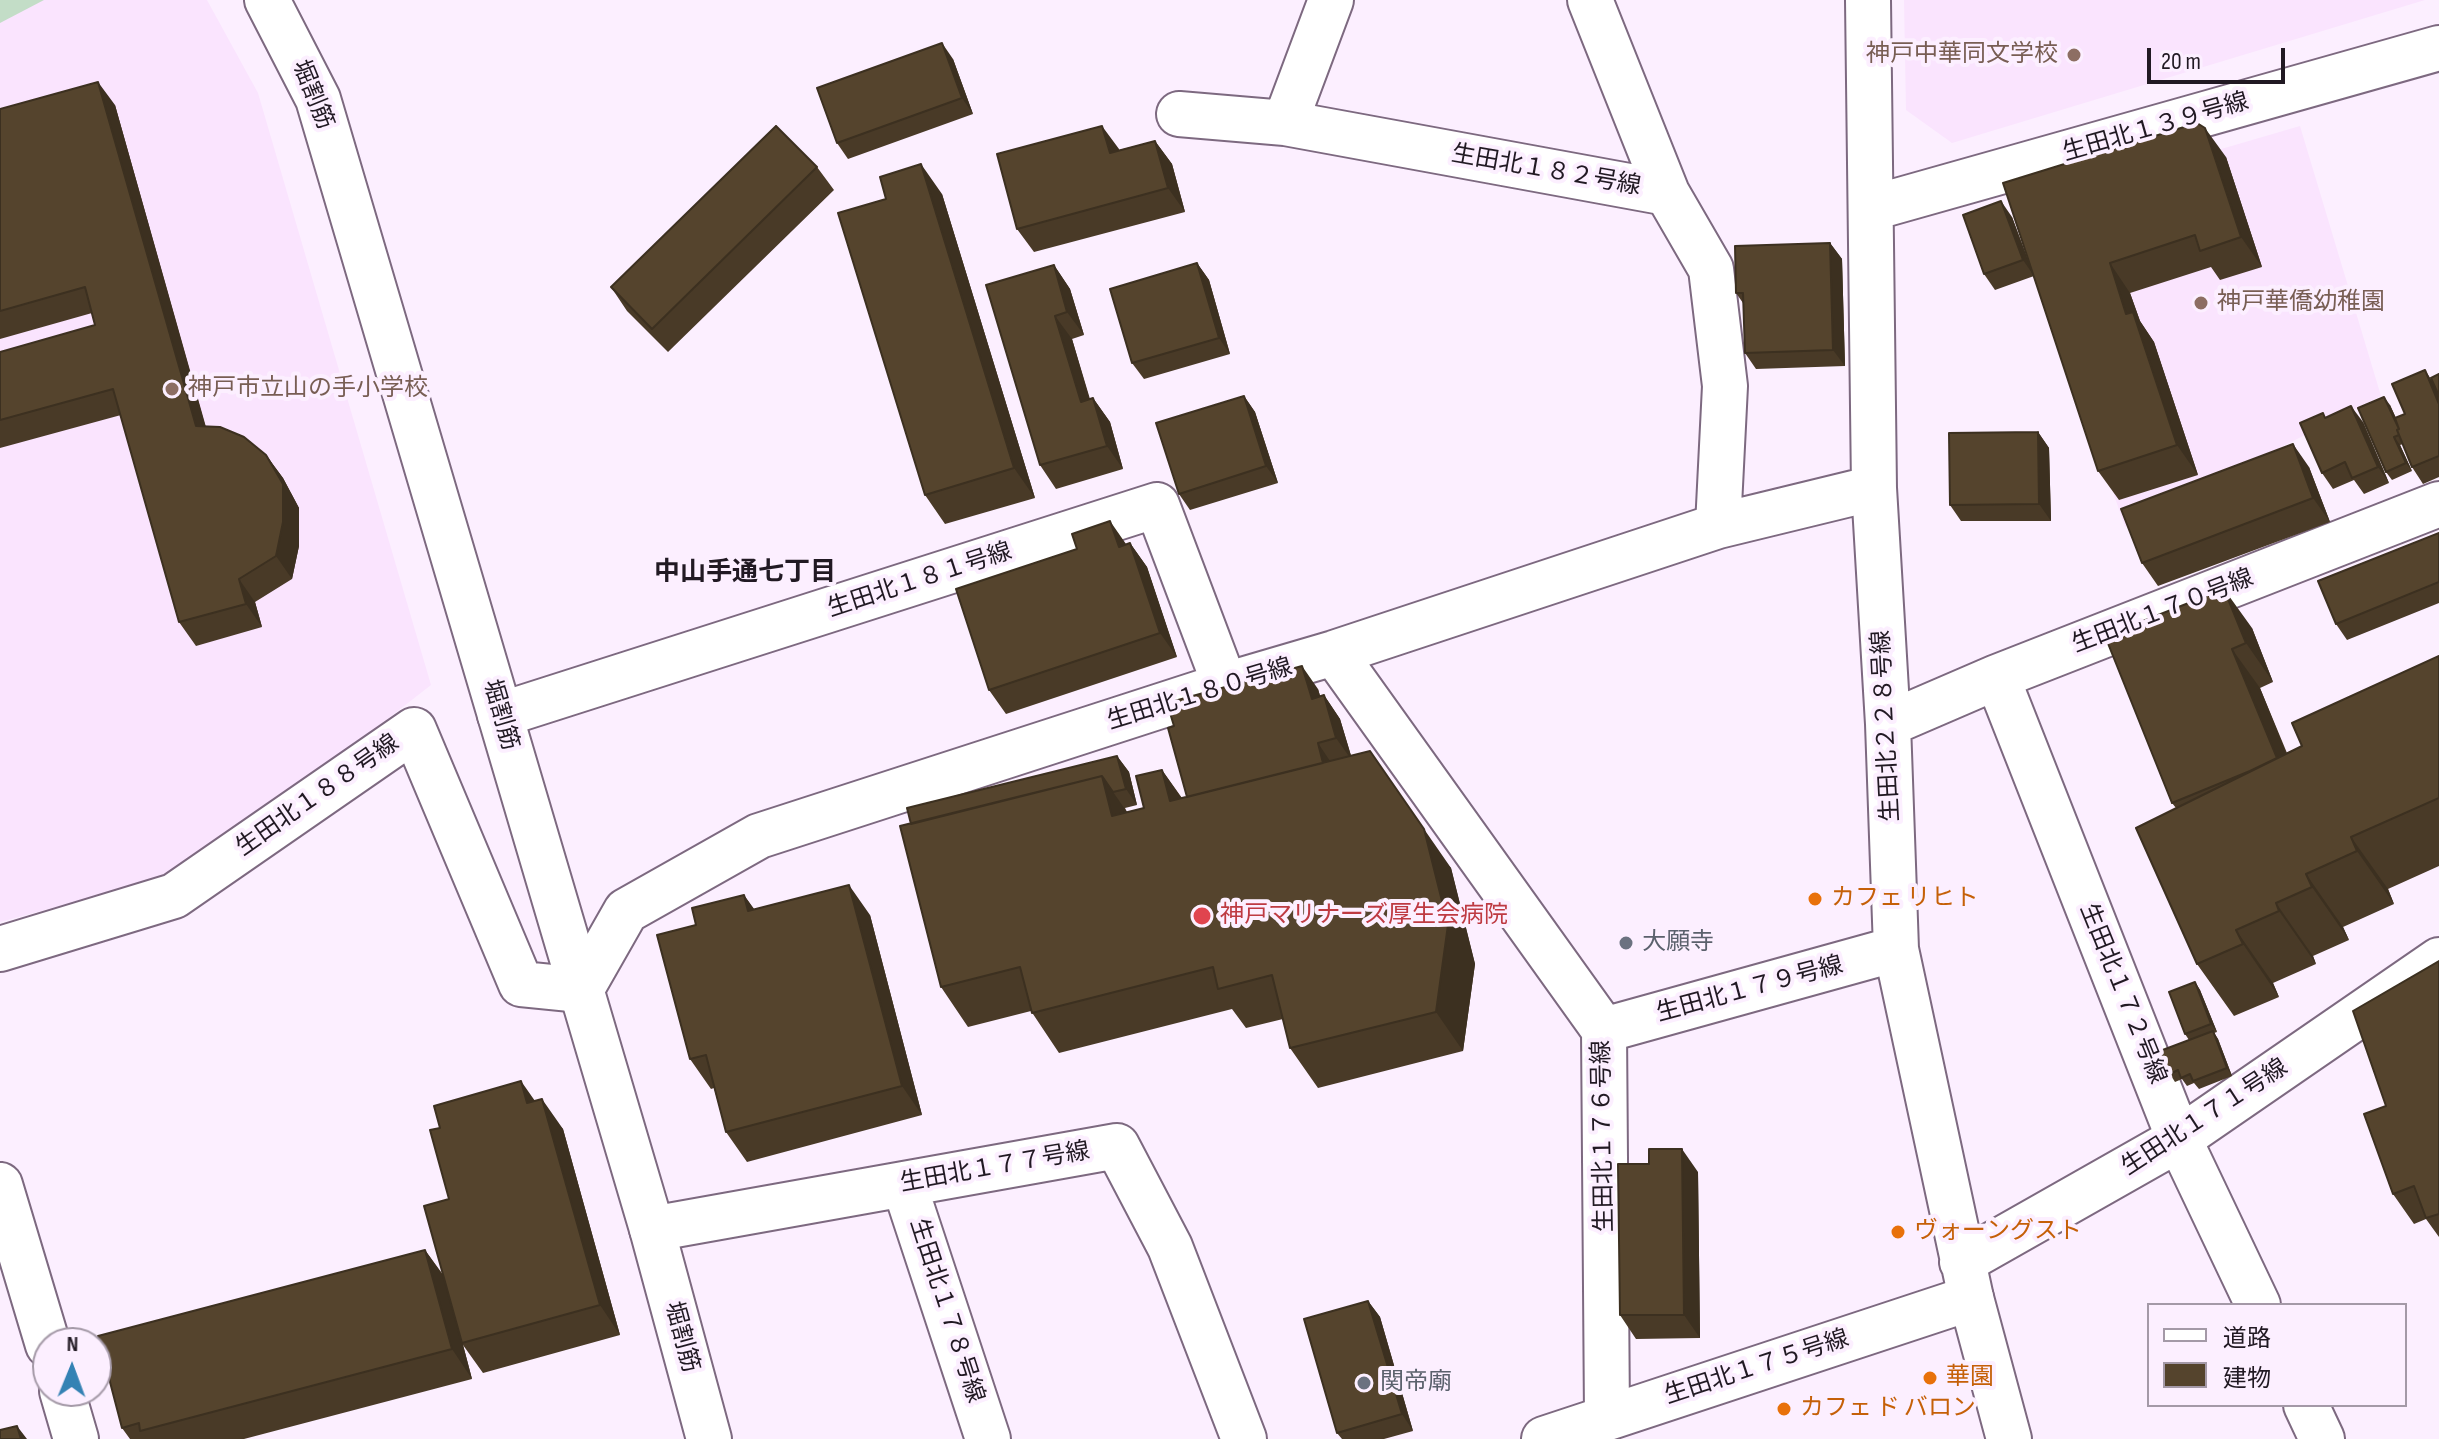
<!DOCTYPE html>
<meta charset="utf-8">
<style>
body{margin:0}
#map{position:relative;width:2439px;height:1439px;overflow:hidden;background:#fcefff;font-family:"Sofia Sans Condensed","Noto Sans JP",sans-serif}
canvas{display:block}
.legend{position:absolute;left:2147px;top:1303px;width:260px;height:104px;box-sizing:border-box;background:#fcefff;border:2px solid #a499a7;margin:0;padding:10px 14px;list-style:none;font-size:24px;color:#211923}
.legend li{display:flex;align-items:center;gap:16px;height:40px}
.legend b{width:40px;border:2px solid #a499a7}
.north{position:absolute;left:32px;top:1327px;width:80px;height:80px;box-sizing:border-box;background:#fcefff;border:2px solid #a499a7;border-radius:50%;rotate:1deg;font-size:22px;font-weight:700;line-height:32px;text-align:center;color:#211923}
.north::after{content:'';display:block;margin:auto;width:28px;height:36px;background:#3482b4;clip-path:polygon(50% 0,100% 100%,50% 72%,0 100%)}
.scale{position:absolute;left:2147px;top:48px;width:138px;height:36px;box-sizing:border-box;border:4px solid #211923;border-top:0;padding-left:10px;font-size:24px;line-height:28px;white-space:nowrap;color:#211923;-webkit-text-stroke:6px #fcefff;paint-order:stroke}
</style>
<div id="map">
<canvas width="2439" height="1439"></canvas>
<ul class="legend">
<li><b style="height:10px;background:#fff"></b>道路</li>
<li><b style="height:22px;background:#55442d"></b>建物</li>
</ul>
<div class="north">N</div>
<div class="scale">20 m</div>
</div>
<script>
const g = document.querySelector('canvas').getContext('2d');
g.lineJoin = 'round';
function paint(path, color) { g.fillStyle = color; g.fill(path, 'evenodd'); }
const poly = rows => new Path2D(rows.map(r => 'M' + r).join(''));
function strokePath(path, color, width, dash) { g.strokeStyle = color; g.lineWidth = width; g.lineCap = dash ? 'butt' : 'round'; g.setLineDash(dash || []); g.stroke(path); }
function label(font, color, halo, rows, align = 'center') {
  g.font = font + ' "Sofia Sans Condensed","Noto Sans JP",sans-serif'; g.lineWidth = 8; g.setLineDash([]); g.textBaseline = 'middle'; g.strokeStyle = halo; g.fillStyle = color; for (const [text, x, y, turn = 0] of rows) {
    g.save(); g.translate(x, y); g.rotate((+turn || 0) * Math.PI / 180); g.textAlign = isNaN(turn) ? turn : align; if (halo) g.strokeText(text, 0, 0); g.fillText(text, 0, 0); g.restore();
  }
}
const built = poly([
 [33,0,207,0,258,93,431,685,194,870,0,922,0,18],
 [1904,0,2425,0,1952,143,1906,110],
 [2300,126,2381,396,2125,527,2016,209]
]);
const green = poly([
 [0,0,44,0,0,23]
]);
const minor = poly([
 [1590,0,1667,193,1711,269,1725,386,1718,526],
 [1868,0,1874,488,1888,724,1896,949,1971,1298,2009,1439],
 [1179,114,1285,123,1667,193],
 [1285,123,1331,0],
 [1872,208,2439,48],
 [1334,653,1604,1030,1607,1417],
 [1997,677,2179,1139,2258,1305],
 [500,715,1157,505,1225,685],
 [1888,724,1997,677,2439,504],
 [0,949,174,896,414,730,521,984,581,990,626,911,759,836,1225,685,1334,653,1718,526,1874,488],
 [1604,1030,1896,949],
 [904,1184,988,1439],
 [0,1185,48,1345],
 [652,1229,1117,1146,1170,1247,1244,1439],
 [1962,1262,2179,1139,2439,960],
 [62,1391,76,1439],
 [2306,1405,2322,1439]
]);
const tertiary = poly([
 [267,0,318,99,652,1229,709,1439],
 [1544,1439,1971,1298]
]);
const wall = poly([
 [953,59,973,114,848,159,837,143],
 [115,105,206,427,266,455,283,478,299,508,299,546,292,579,255,602,262,627,196,646,179,622,121,415,0,448,0,352,95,325,92,313,0,339,0,109],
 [1155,141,1172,164,1185,212,1034,252,1017,229,1119,150],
 [2226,157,2262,267,2220,280,2211,267,2130,293,2140,321,2154,342,2198,475,2119,500,2098,471,2034,276,1995,290,1984,274,2012,217,2031,268],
 [817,167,834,190,668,352,627,311,611,287],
 [942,194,1035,498,945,524,925,495,886,199],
 [1830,243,1842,259,1845,366,1756,369,1745,353,1743,303,1736,293],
 [1197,263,1209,280,1230,354,1144,379,1132,363],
 [1054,265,1070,289,1084,335,1072,339,1090,399,1093,398,1110,422,1123,469,1056,489,1040,465],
 [2439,374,2439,477,2423,484,2412,467,2403,444,2400,445,2412,471,2392,480,2386,472,2390,405,2396,418,2405,414],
 [1244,396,1255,412,1278,483,1190,510,1179,494],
 [2326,417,2363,422,2389,483,2364,494,2354,480,2333,489,2322,473],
 [2038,432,2049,448,2051,521,1961,521,1950,505],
 [2309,467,2330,522,2158,586,2142,563],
 [2439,533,2439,603,2347,640,2336,624],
 [1130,543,1147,567,1177,657,1006,714,989,690,1126,545],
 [2252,628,2273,682,2260,688,2287,753,2302,746,2439,656,2439,866,2388,889,2394,904,2343,927,2349,940,2313,956,2316,964,2273,983,2279,997,2234,1016,2197,964,2176,808,2172,803,2105,636],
 [1318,689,1320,696,1324,695,1340,719,1351,756,1451,868,1475,964,1463,1051,1318,1088,1290,1048,1283,1019,1246,1028,1232,1009,1059,1053,1031,1011,968,1027,941,987,911,824,1117,756,1129,772,1137,805,1125,808,1127,812,1144,808,1162,770,1182,798,1187,797],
 [744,895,754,910,870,915,922,1115,747,1162,726,1132,714,1088,711,1089,690,1059,696,925],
 [2439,961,2439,1237,2426,1219,2414,1224,2393,1194,2386,1106],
 [2195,982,2200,990,2217,1032,2214,1033,2218,1039,2232,1076,2199,1089,2194,1083,2187,1086,2182,1079,2175,1082,2170,1074,2189,1040,2185,1034],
 [535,1101,563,1129,620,1335,483,1373,463,1345,472,1379,244,1439,130,1439,122,1428,425,1250,444,1276,449,1199],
 [1698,1172,1700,1338,1636,1339,1620,1315],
 [1368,1301,1380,1317,1413,1431,1384,1439,1342,1439,1337,1433]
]);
const shadedWall = poly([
 [942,43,953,59,973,114,962,98],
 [98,82,115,105,212,450,196,426],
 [1102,126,1119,149,1126,176,1110,153],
 [2205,128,2226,157,2262,267,2241,237],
 [1155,141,1172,164,1185,212,1168,188],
 [921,164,942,194,1035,498,1014,468],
 [2001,201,2012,217,2034,276,2023,260],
 [1830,243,1842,259,1845,366,1833,350],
 [1197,263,1209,280,1230,354,1219,338],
 [2110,263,2130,293,2140,321,2154,342,2198,475,2177,445,2126,314],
 [1054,265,1070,289,1084,335,1067,312],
 [1055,316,1072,339,1097,425,1081,402],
 [2425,370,2436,387,2439,393,2439,404],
 [1244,396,1255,412,1278,483,1266,466],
 [2384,397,2390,405,2407,443,2401,434],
 [1093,398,1110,422,1123,469,1107,446],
 [2351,406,2363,422,2389,483,2378,467],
 [2038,432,2049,448,2051,521,2039,504],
 [2394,437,2400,445,2412,471,2406,463],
 [2293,444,2309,467,2330,522,2313,498],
 [266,455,283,478,299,508,299,546,292,579,276,556],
 [1110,521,1126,544,1119,547],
 [1130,543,1147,567,1177,657,1160,633],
 [239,579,255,602,262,627,246,604],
 [2224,589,2252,628,2273,682,2246,643],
 [2232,649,2260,688,2305,800,2278,760],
 [1302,666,1318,689,1328,722,1312,699],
 [1324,695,1340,719,1353,762,1336,738],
 [1318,743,1334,767,1324,765],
 [1370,751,1451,868,1475,964,1463,1051,1436,1012],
 [1117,756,1129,772,1137,805,1126,789],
 [1162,770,1189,809,1170,801],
 [1102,776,1129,815,1112,816],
 [2351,837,2388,889,2394,904,2357,851],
 [2306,874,2343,927,2349,940,2312,887],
 [849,885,870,915,922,1115,902,1086],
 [744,895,765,924,748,911],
 [2276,903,2313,956,2316,964,2279,911],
 [2236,930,2273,983,2279,997,2243,944],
 [2195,982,2200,990,2217,1032,2211,1024],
 [2213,1031,2218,1039,2232,1076,2227,1068],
 [521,1081,542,1111,527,1103],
 [542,1099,563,1129,620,1335,600,1305],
 [1682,1149,1698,1172,1700,1338,1684,1315],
 [425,1250,446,1280,472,1379,452,1349],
 [1368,1301,1380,1317,1413,1431,1402,1414],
 [17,1426,27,1439,21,1439]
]);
const building = poly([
 [942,43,962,98,837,143,817,88,942,43],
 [98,82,196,426,220,427,244,437,266,455,283,484,283,522,276,556,239,579,246,604,179,622,113,389,0,420,0,352,95,325,85,287,0,311,0,109,98,82],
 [2197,123,2205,128,2241,237,2200,251,2195,235,2110,263,2126,314,2133,312,2177,445,2098,471,2003,183,2197,123],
 [776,126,817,167,652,329,611,287,776,126],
 [1102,126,1110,153,1155,141,1168,188,1017,229,997,154,1102,126],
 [921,164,1014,468,925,495,838,213,886,199,880,177,921,164],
 [2001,201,2023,260,1984,274,1963,215,2001,201],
 [1830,243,1833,350,1745,353,1743,293,1736,293,1735,246,1830,243],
 [1197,263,1219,338,1132,363,1110,289,1197,263],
 [1054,265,1067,312,1055,316,1081,402,1093,398,1107,446,1040,465,986,285,1054,265],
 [2425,370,2439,404,2439,456,2412,467,2397,430,2399,429,2395,418,2405,414,2392,384,2425,370],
 [2439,374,2439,396,2431,378,2439,374],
 [1244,396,1266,466,1179,494,1156,423,1244,396],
 [2384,397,2399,429,2397,430,2399,435,2394,437,2406,463,2386,472,2358,408,2384,397],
 [2351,406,2378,467,2352,478,2345,462,2322,473,2300,423,2323,413,2325,418,2351,406],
 [2038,432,2039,504,1950,505,1949,433,2038,432],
 [2293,444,2313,498,2142,563,2121,509,2293,444],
 [1110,521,1119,547,1130,543,1160,633,989,690,956,589,1077,549,1072,534,1110,521],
 [2439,533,2439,582,2336,624,2318,581,2439,533],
 [2224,589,2246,643,2232,649,2277,758,2250,771,2172,803,2105,636,2224,589],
 [2439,656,2439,798,2351,837,2357,851,2306,874,2312,887,2276,903,2279,911,2236,930,2243,944,2197,964,2136,828,2302,746,2292,723,2439,656],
 [1302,666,1312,699,1324,695,1336,738,1318,743,1323,763,1187,797,1168,728,1174,726,1167,703,1302,666],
 [1370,751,1424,829,1448,925,1436,1012,1290,1048,1272,975,1218,989,1213,967,1032,1013,1020,967,941,987,900,826,1102,776,1112,816,1144,808,1136,776,1162,770,1170,801,1370,751],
 [1117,756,1126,789,1113,792,1102,776,911,824,907,808,1117,756],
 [849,885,902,1086,726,1132,706,1055,690,1059,657,935,696,925,692,908,744,895,748,911,849,885],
 [2439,961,2439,1214,2426,1218,2414,1186,2393,1194,2364,1114,2386,1106,2353,1011,2439,961],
 [2195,982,2211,1024,2185,1034,2169,992,2195,982],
 [2213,1031,2227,1068,2193,1081,2190,1074,2181,1078,2178,1070,2170,1074,2160,1051,2213,1031],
 [521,1081,527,1103,542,1099,600,1305,462,1343,424,1206,449,1199,430,1130,440,1128,434,1106,521,1081],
 [1649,1149,1682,1149,1684,1315,1620,1315,1618,1164,1649,1164,1649,1149],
 [425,1250,452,1349,140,1431,139,1423,122,1428,98,1336,425,1250],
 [1368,1301,1402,1414,1337,1433,1304,1319,1368,1301],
 [17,1426,21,1439,0,1439,0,1430,17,1426]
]);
const markers = [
 [2074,55,8,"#8d6e63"],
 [2201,303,8,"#8d6e63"],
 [172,389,8,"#8d6e63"],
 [1815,899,8,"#e8710a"],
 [1202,916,10,"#e0444e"],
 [1626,943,8,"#6b7280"],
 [1898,1232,8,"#e8710a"],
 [1930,1378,8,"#e8710a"],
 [1364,1383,8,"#6b7280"],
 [1784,1409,8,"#e8710a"]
];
const educationNames = [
 ["神戸中華同文学校",2058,55,"right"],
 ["神戸華僑幼稚園",2217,303],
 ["神戸市立山の手小学校",188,389]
];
const streetNames = [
 ["堀割筋",312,95,68],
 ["生田北１３９号線",2156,128,-16],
 ["生田北１８２号線",1546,171,10],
 ["生田北１８１号線",920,581,-18],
 ["生田北１７０号線",2163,612,-21],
 ["生田北１８０号線",1200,695,-17],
 ["堀割筋",500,715,74],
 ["生田北２２８号線",1887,726,-93],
 ["生田北１８８号線",318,796,-35],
 ["生田北１７９号線",1750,990,-15],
 ["生田北１７２号線",2122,994,68],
 ["生田北１７１号線",2205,1118,-33],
 ["生田北１７６号線",1604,1136,-91],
 ["生田北１７７号線",995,1168,-10],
 ["生田北１７８号線",946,1311,72],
 ["堀割筋",681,1337,75],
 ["生田北１７５号線",1757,1368,-18]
];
const foodNames = [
 ["カフェ リヒト",1831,899],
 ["ヴォーングスト",1914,1232],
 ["華園",1946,1378],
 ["カフェ ド バロン",1800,1409]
];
const healthNames = [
 ["神戸マリナーズ厚生会病院",1220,916]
];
const worshipNames = [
 ["大願寺",1642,943],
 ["関帝廟",1380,1383]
];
const neighbourhoodNames = [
 ["中山手通七丁目",745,573]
];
paint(built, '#fae4fe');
paint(green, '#c3ddc7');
strokePath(minor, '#7d6980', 48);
strokePath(tertiary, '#7d6980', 48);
strokePath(minor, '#fff', 44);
strokePath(tertiary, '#fff', 44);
paint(wall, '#493a27');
paint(shadedWall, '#3c3020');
paint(building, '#55442d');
strokePath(building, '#3c3020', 2);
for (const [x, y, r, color] of markers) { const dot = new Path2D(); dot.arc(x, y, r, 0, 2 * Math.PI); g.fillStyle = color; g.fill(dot); strokePath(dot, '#fcefff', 3); }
label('24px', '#785e54', '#fcefff', educationNames, 'left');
label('24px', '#211923', '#fcefff', streetNames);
label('24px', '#c56008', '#fcefff', foodNames, 'left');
label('24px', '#be3a42', '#fcefff', healthNames, 'left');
label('24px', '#5b616d', '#fcefff', worshipNames, 'left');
label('bold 26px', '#211923', '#fcefff', neighbourhoodNames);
</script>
